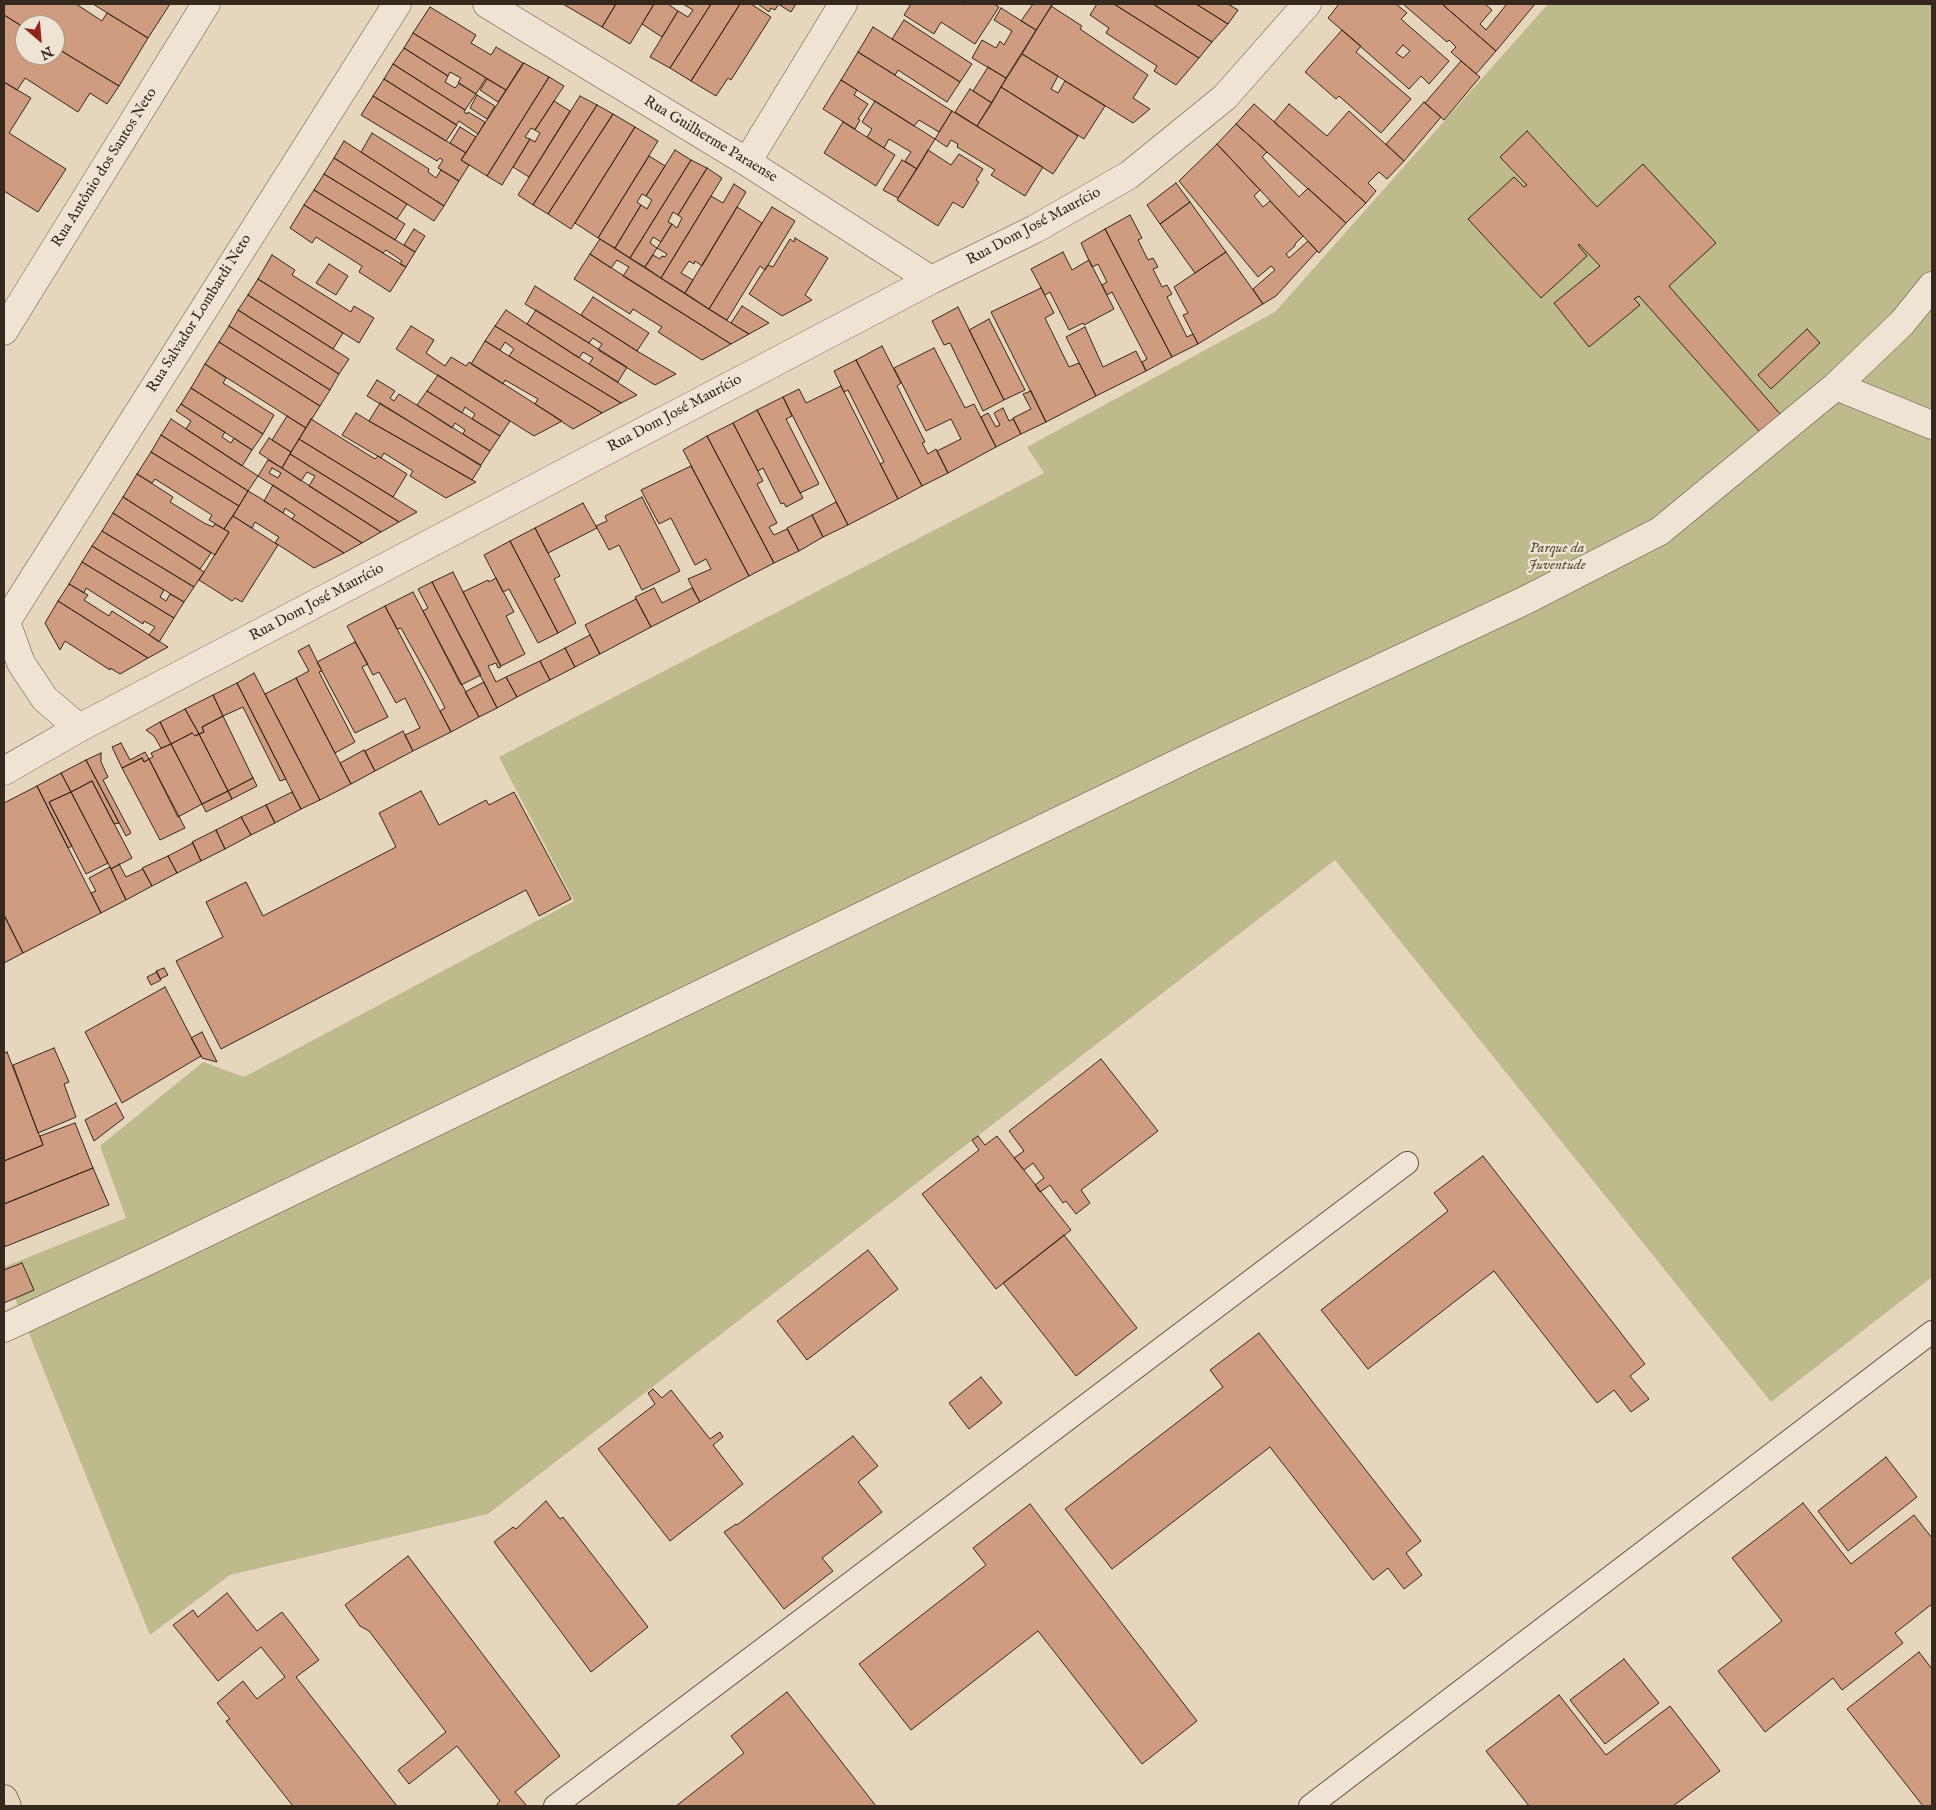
<!DOCTYPE html>
<meta charset="utf-8">
<style>
body{margin:0}
#map{position:relative;width:1936px;height:1810px;overflow:hidden;background:#e6d6bd;font-family:"IM FELL English",serif}
canvas{display:block}
.frame{position:absolute;inset:0;border:5px solid #35281c;pointer-events:none}
.north{position:absolute;left:15px;top:15px;width:50px;height:50px;box-sizing:border-box;background:#efe4d4;border:1px solid #a5998a;border-radius:50%;rotate:153deg;font-size:14px;font-weight:700;line-height:20px;text-align:center;color:#35281c}
.north::after{content:'';display:block;margin:auto;width:18px;height:22px;background:#8f2418;clip-path:polygon(50% 0,100% 100%,50% 72%,0 100%)}
</style>
<div id="map">
<canvas width="1936" height="1810"></canvas>
<div class="frame"></div>
<div class="north">N</div>
</div>
<script>
const g = document.querySelector('canvas').getContext('2d');
g.lineJoin = 'round';
function paint(path, color) { g.fillStyle = color; g.fill(path, 'evenodd'); }
const poly = rows => new Path2D(rows.map(r => 'M' + r).join(''));
function strokePath(path, color, width, dash) { g.strokeStyle = color; g.lineWidth = width; g.lineCap = dash ? 'butt' : 'round'; g.setLineDash(dash || []); g.stroke(path); }
function label(font, color, halo, rows, align = 'center') {
  g.font = font + ' "IM FELL English",serif'; g.lineWidth = 4.5; g.setLineDash([]); g.textBaseline = 'middle'; g.strokeStyle = halo; g.fillStyle = color; for (const [text, x, y, turn = 0] of rows) {
    g.save(); g.translate(x, y); g.rotate((+turn || 0) * Math.PI / 180); g.textAlign = isNaN(turn) ? turn : align; if (halo) g.strokeText(text, 0, 0); g.fillText(text, 0, 0); g.restore();
  }
}
const green = poly([
 [1548,4,1932,4,1932,1277,1771,1402,1335,860,488,1514,230,1575,150,1635,4,1271,4,1267,126,1218,100,1146,203,1062,244,1077,574,901,499,757,1044,473,1027,447,1275,312]
]);
const building = poly([
 [4,4,76,4,102,21,107,13,148,38,119,86,55,47,55,25,25,25,25,28,4,15,4,4],
 [93,4,170,4,148,38,93,4],
 [563,4,616,4,602,27,563,4],
 [616,4,654,4,630,44,602,27,616,4],
 [654,4,670,4,669,5,678,11,662,37,642,24,654,4],
 [683,4,711,4,670,68,650,57,678,11,688,17,693,10,683,4],
 [711,4,740,4,691,81,670,68,711,4],
 [740,4,751,4,771,17,731,80,728,78,716,96,691,81,740,4],
 [758,4,776,4,778,5,775,10,771,8,769,12,758,4],
 [778,4,796,4,791,12,778,4],
 [911,4,961,4,964,5,965,4,994,4,999,7,975,44,941,22,934,34,904,15,911,4],
 [1033,4,1053,4,1036,30,1021,21,1033,4],
 [1097,4,1114,4,1199,58,1176,85,1154,71,1157,66,1106,33,1109,28,1090,15,1097,4],
 [1114,4,1153,4,1212,42,1199,58,1114,4],
 [1153,4,1196,4,1228,24,1212,42,1153,4],
 [1196,4,1228,4,1238,10,1228,24,1196,4],
 [1339,4,1396,4,1407,13,1401,19,1449,61,1429,84,1421,76,1409,89,1328,18,1339,4],
 [1403,45,1410,51,1403,58,1396,53,1403,45],
 [1403,4,1442,4,1496,51,1476,74,1451,52,1456,47,1449,40,1447,42,1403,4],
 [1442,4,1485,4,1492,10,1480,24,1486,30,1506,5,1505,4,1535,4,1496,51,1442,4],
 [1051,6,1082,26,1080,29,1148,75,1133,98,1150,109,1133,123,1022,54,1051,6],
 [430,7,476,35,471,43,491,55,496,47,523,63,506,90,413,33,430,7],
 [1001,8,1036,30,1006,78,972,58,982,40,996,48,1000,41,1004,45,1012,31,994,20,1001,8],
 [4,15,25,28,25,55,55,55,55,47,119,86,107,104,90,93,78,112,25,78,17,90,4,82,4,15],
 [904,20,972,64,960,82,892,39,904,20],
 [873,27,960,82,947,102,898,70,895,75,858,52,873,27],
 [1342,30,1361,46,1356,52,1411,99,1381,133,1339,96,1336,99,1305,72,1342,30],
 [413,33,486,78,476,94,458,83,461,78,450,72,448,76,404,48,413,33],
 [404,48,448,76,445,82,455,88,459,83,476,94,465,110,393,64,404,48],
 [858,52,952,111,939,132,919,120,914,126,841,80,858,52],
 [1022,54,1058,76,1051,89,1058,93,1065,81,1105,106,1084,139,1001,87,1022,54],
 [1461,61,1480,77,1444,120,1425,103,1461,61],
 [524,63,549,77,487,176,461,160,524,63],
 [393,64,465,110,464,112,467,114,468,112,485,122,478,134,459,121,456,125,384,79,393,64],
 [988,67,1006,78,992,103,973,91,988,67],
 [549,77,564,86,535,130,531,128,525,137,530,139,502,185,487,176,549,77],
 [384,79,457,125,446,141,373,96,384,79],
 [487,79,506,90,498,102,480,90,487,79],
 [841,80,857,90,854,95,868,104,858,119,860,120,855,129,823,109,841,80],
 [4,82,31,98,9,133,66,169,38,212,4,191,4,82],
 [1001,87,1078,136,1053,174,977,126,1001,87],
 [970,89,992,103,977,126,955,112,970,89],
 [477,95,495,106,487,119,470,108,477,95],
 [373,96,466,153,461,160,469,165,459,181,438,168,443,160,440,158,437,161,361,115,373,96],
 [580,96,597,105,533,205,518,195,580,96],
 [554,101,570,111,529,177,513,167,530,139,535,142,540,133,535,130,554,101],
 [875,101,935,139,917,169,905,161,911,152,889,139,884,148,867,137,872,129,862,122,875,101],
 [1424,102,1441,117,1404,161,1386,144,1424,102],
 [1254,104,1366,203,1346,223,1236,124,1254,104],
 [1289,104,1327,136,1349,111,1404,161,1387,179,1379,172,1368,183,1376,191,1366,203,1274,122,1289,104],
 [597,105,613,114,548,214,533,205,597,105],
 [952,111,1043,167,1025,196,991,175,995,170,957,147,958,144,951,140,947,147,935,139,952,111],
 [613,114,635,127,571,229,548,214,613,114],
 [843,122,895,155,876,186,824,153,843,122],
 [1236,124,1267,152,1262,157,1299,197,1308,188,1346,223,1319,253,1217,144,1236,124],
 [460,127,476,137,466,153,450,143,460,127],
 [635,127,658,141,598,238,575,223,635,127],
 [1527,131,1597,207,1643,164,1716,243,1669,286,1794,430,1774,448,1639,296,1634,299,1640,305,1589,347,1554,303,1600,266,1579,244,1578,245,1587,256,1541,298,1468,219,1514,177,1524,187,1527,185,1500,157,1527,131],
 [372,133,429,169,428,172,436,178,441,170,459,181,444,206,361,152,372,133],
 [344,141,444,206,434,221,334,158,344,141],
 [1217,144,1260,190,1254,196,1263,207,1270,201,1303,236,1295,244,1295,246,1286,254,1289,258,1308,241,1317,251,1276,296,1263,304,1253,289,1275,270,1271,266,1258,277,1179,181,1217,144],
 [675,150,691,160,630,258,615,248,641,205,647,209,652,200,646,196,675,150],
 [928,150,951,165,959,154,983,169,976,180,979,182,963,208,953,202,938,226,897,200,928,150],
 [649,156,665,166,646,196,642,194,637,202,641,205,615,248,598,238,649,156],
 [334,158,407,204,397,219,324,174,334,158],
 [691,160,707,168,678,215,673,212,668,222,672,224,661,242,653,237,650,243,657,248,645,267,630,258,691,160],
 [902,160,917,169,898,198,883,190,902,160],
 [707,168,722,178,661,278,645,267,653,255,660,259,662,256,665,257,667,254,657,248,672,224,677,228,682,218,678,215,707,168],
 [324,174,405,224,395,240,314,190,324,174],
 [1176,183,1190,202,1160,224,1147,205,1176,183],
 [734,184,746,192,702,266,695,261,694,264,689,261,681,273,693,280,685,293,661,278,711,196,723,203,734,184],
 [314,190,415,252,406,267,400,264,402,261,386,250,383,253,304,205,314,190],
 [1190,202,1226,252,1195,273,1160,224,1190,202],
 [304,205,406,267,390,292,359,272,362,266,316,237,312,243,290,228,304,205],
 [737,207,762,223,709,309,685,293,737,207],
 [772,207,795,221,765,270,760,266,727,320,709,309,772,207],
 [1130,215,1142,238,1138,240,1148,260,1153,258,1158,267,1153,269,1162,287,1167,285,1172,294,1167,297,1187,337,1193,334,1198,344,1172,357,1105,229,1130,215],
 [414,229,425,236,415,252,404,245,414,229],
 [1105,229,1172,357,1146,371,1142,362,1147,359,1112,292,1107,295,1102,285,1107,282,1098,264,1092,267,1081,243,1105,229],
 [795,238,828,258,805,295,812,300,782,316,749,294,767,266,768,265,773,267,790,239,794,242,795,238],
 [600,239,710,310,749,334,731,344,623,276,629,267,617,260,611,268,590,254,600,239],
 [1063,252,1072,270,1089,260,1114,309,1084,325,1083,323,1069,330,1050,292,1045,295,1031,269,1063,252],
 [1226,252,1263,304,1198,344,1183,315,1188,313,1174,287,1226,252],
 [590,254,599,260,731,344,702,360,658,332,662,327,633,309,630,314,574,279,590,254],
 [272,255,295,270,292,275,351,312,354,306,374,318,359,343,258,279,272,255],
 [329,264,348,276,336,295,316,283,329,264],
 [258,279,343,333,333,349,248,295,258,279],
 [535,286,637,351,676,374,655,385,598,350,602,344,593,338,589,343,525,304,535,286],
 [1041,288,1054,313,1045,318,1069,367,1079,363,1096,396,1046,422,991,312,1041,288],
 [248,295,349,359,339,374,238,310,248,295],
 [593,297,649,333,637,351,581,315,593,297],
 [742,306,769,323,749,334,731,323,742,306],
 [958,307,1004,400,983,411,950,343,944,345,932,321,958,307],
 [238,310,339,374,330,390,229,326,238,310],
 [506,310,527,324,637,395,621,403,495,326,506,310],
 [536,310,627,367,618,382,589,364,593,358,583,352,579,358,527,324,536,310],
 [989,319,1025,390,1004,400,969,330,989,319],
 [229,326,330,390,320,406,219,342,229,326],
 [411,326,434,340,426,353,445,366,451,357,466,366,469,362,562,421,534,436,421,365,396,349,411,326],
 [495,326,621,403,602,413,509,356,514,349,505,342,500,350,485,341,495,326],
 [1085,327,1103,367,1136,351,1146,371,1096,396,1066,337,1085,327],
 [1807,329,1820,343,1771,389,1758,375,1807,329],
 [485,341,509,356,602,413,573,429,535,404,538,399,505,380,503,384,471,364,485,341],
 [219,342,320,406,306,428,205,364,219,342],
 [882,346,901,383,897,386,925,442,922,443,928,454,936,449,948,473,922,486,856,360,882,346],
 [934,348,965,408,974,404,996,447,948,473,937,451,961,439,951,419,926,431,894,368,934,348],
 [856,360,922,486,898,499,880,464,884,462,848,390,844,392,834,371,856,360],
 [205,364,226,378,223,383,274,415,263,434,191,388,205,364],
 [438,375,510,421,500,436,472,419,475,414,465,407,462,413,427,391,438,375],
 [377,380,395,391,390,398,394,401,399,394,490,451,481,465,367,396,377,380],
 [841,386,898,499,848,525,783,397,799,389,806,403,841,386],
 [191,388,263,434,252,450,181,404,191,388],
 [427,391,500,436,490,451,463,434,465,430,455,423,452,428,417,405,427,391],
 [1031,391,1046,422,1021,434,1013,418,1031,409,1023,394,1031,391],
 [783,397,792,416,786,419,819,484,800,493,757,410,783,397],
 [380,403,481,466,472,480,369,421,380,403],
 [181,404,225,432,222,437,231,443,234,438,252,450,242,466,186,429,191,421,176,411,181,404],
 [1003,408,1009,421,1013,419,1021,434,996,447,981,417,988,413,996,427,1000,425,994,413,1003,408],
 [757,410,803,498,786,507,784,503,781,504,763,468,758,471,733,423,757,410],
 [356,413,369,421,476,482,446,498,410,476,413,471,384,453,381,458,342,435,356,413],
 [287,416,306,428,291,452,272,440,287,416],
 [171,419,258,476,248,491,161,435,171,419],
 [311,419,375,459,378,456,407,474,393,497,299,439,311,419],
 [733,423,763,481,757,484,777,523,769,527,774,535,787,529,799,551,774,563,707,436,733,423],
 [161,435,248,491,239,506,151,452,161,435],
 [707,436,774,563,749,576,683,450,707,436],
 [269,438,291,452,282,468,259,453,269,438],
 [299,439,393,497,417,512,399,522,290,454,299,439],
 [151,452,239,506,224,529,209,520,212,515,155,479,152,483,137,474,151,452],
 [290,454,356,495,399,522,381,532,309,486,315,476,307,472,301,481,282,468,290,454],
 [268,460,282,468,381,532,362,543,258,476,268,460],
 [272,468,281,473,278,478,269,473,272,468],
 [691,466,749,576,700,602,688,579,711,569,706,559,695,565,671,518,659,524,641,490,691,466],
 [137,474,173,497,170,502,204,523,213,527,215,524,229,532,215,555,123,497,137,474],
 [273,485,314,512,362,543,344,553,292,519,295,515,285,508,283,513,264,501,273,485],
 [248,491,260,498,344,553,314,568,277,544,275,543,279,537,255,522,252,528,233,516,248,491],
 [123,497,211,553,200,569,113,513,123,497],
 [642,497,680,571,642,590,619,545,609,550,596,526,607,521,605,516,642,497],
 [836,502,848,525,823,537,812,515,836,502],
 [583,503,597,528,548,553,535,528,583,503],
 [113,513,204,572,194,587,102,531,113,513],
 [812,515,823,537,799,551,787,528,812,515],
 [233,516,278,545,242,602,235,598,232,601,199,580,229,532,224,529,233,516],
 [535,528,560,576,554,579,576,623,558,633,510,541,535,528],
 [102,531,194,587,184,602,92,546,102,531],
 [510,541,558,633,538,643,509,589,503,592,484,555,510,541],
 [92,546,164,590,160,597,166,601,170,594,184,602,174,618,82,562,92,546],
 [82,562,174,618,159,642,149,635,155,627,144,621,143,624,86,588,84,593,69,584,82,562],
 [453,572,501,667,498,668,496,663,488,666,496,682,506,677,517,697,497,708,432,582,453,572],
 [496,578,514,612,506,616,525,654,501,666,463,592,488,580,489,582,496,578],
 [432,582,481,675,461,685,423,611,428,608,418,589,432,582],
 [69,584,88,595,84,600,109,616,112,611,168,647,148,658,58,601,69,584],
 [654,588,662,603,692,588,700,602,651,627,635,597,654,588],
 [413,592,479,717,451,732,440,711,445,708,440,698,401,628,397,629,385,606,413,592],
 [636,599,651,627,600,654,585,625,636,599],
 [58,601,148,658,120,674,110,668,110,670,65,641,60,650,45,623,58,601],
 [385,606,451,732,413,751,405,735,420,728,405,698,396,703,379,672,373,675,347,626,385,606],
 [590,635,600,654,575,667,565,648,590,635],
 [355,642,368,664,362,667,388,717,355,733,317,662,355,642],
 [309,645,322,671,319,672,355,742,335,753,296,678,309,671,298,651,309,645],
 [565,648,575,667,550,680,540,661,565,648],
 [540,661,550,680,517,697,506,677,540,661],
 [254,673,320,800,301,809,237,683,254,673],
 [296,678,351,784,320,800,265,694,296,678],
 [484,682,497,708,479,717,465,692,484,682],
 [237,683,286,779,280,781,243,707,223,716,213,695,237,683],
 [213,695,223,716,202,727,204,732,199,734,185,709,213,695],
 [185,709,199,734,195,736,192,733,171,744,160,722,185,709],
 [223,716,253,778,228,791,199,734,204,732,202,727,223,716],
 [160,722,171,744,161,748,154,736,146,730,160,722],
 [403,731,413,751,375,771,365,751,403,731],
 [192,733,195,736,199,734,228,791,202,804,171,744,192,733],
 [121,743,130,760,145,752,149,759,144,762,142,758,122,768,112,747,121,743],
 [171,744,202,804,178,817,149,759,153,757,151,753,171,744],
 [364,750,375,771,351,784,340,763,364,750],
 [101,753,101,762,108,777,103,780,131,833,126,836,86,760,101,753],
 [142,758,144,762,149,759,185,828,160,840,122,768,142,758],
 [86,760,119,823,114,824,92,781,71,792,61,773,86,760],
 [61,773,71,792,49,802,72,846,68,848,37,786,61,773],
 [253,778,257,786,232,799,228,791,253,778],
 [92,781,132,858,111,869,71,792,92,781],
 [37,786,101,913,23,953,4,915,4,803,37,786],
 [228,791,232,799,206,812,202,804,228,791],
 [421,791,439,825,486,800,489,805,514,792,571,899,539,916,526,890,221,1049,176,961,223,937,206,902,246,882,263,916,396,847,379,813,421,791],
 [71,792,108,863,86,874,49,802,71,792],
 [292,792,301,809,275,823,266,805,292,792],
 [266,805,275,823,251,835,241,817,266,805],
 [241,817,251,835,225,849,216,830,241,817],
 [216,830,225,849,201,861,192,842,216,830],
 [193,843,201,861,177,873,168,856,193,843],
 [168,856,177,873,152,886,142,868,168,856],
 [119,864,126,877,143,869,152,886,126,900,111,869,119,864],
 [110,867,126,900,101,913,91,893,96,891,89,878,110,867],
 [4,915,23,953,4,963,4,915],
 [164,968,168,975,160,979,156,971,164,968],
 [157,972,161,980,151,985,147,977,157,972],
 [165,987,201,1056,122,1103,85,1032,165,987],
 [202,1032,217,1062,202,1058,192,1040,191,1038,202,1032],
 [54,1048,69,1082,64,1084,76,1117,38,1133,13,1065,54,1048],
 [7,1052,43,1145,4,1161,4,1053,7,1052],
 [1101,1059,1158,1131,1081,1190,1090,1203,1076,1214,1066,1201,1063,1203,1050,1185,1040,1192,1035,1185,1044,1178,1033,1163,1024,1170,1014,1158,1024,1151,1009,1131,1101,1059],
 [116,1103,124,1118,94,1141,85,1120,116,1103],
 [75,1123,93,1168,4,1204,4,1161,43,1145,40,1136,75,1123],
 [978,1136,985,1145,997,1136,1071,1230,996,1289,922,1194,979,1150,972,1140,978,1136],
 [1483,1156,1645,1364,1630,1376,1649,1399,1631,1412,1614,1390,1597,1403,1494,1271,1368,1369,1321,1310,1448,1211,1434,1193,1483,1156],
 [93,1168,109,1205,4,1247,4,1204,93,1168],
 [1064,1235,1137,1328,1076,1376,1003,1283,1064,1235],
 [868,1250,898,1289,807,1360,777,1321,868,1250],
 [22,1263,34,1290,4,1303,4,1270,22,1263],
 [1259,1333,1421,1541,1406,1553,1422,1575,1404,1589,1388,1568,1373,1580,1270,1447,1112,1569,1065,1509,1223,1387,1210,1370,1259,1333],
 [981,1377,1002,1403,969,1429,949,1403,981,1377],
 [653,1389,662,1398,671,1390,710,1439,720,1432,723,1437,713,1445,743,1484,670,1541,598,1449,655,1404,648,1393,653,1389],
 [853,1436,878,1466,858,1482,882,1512,822,1558,833,1571,784,1609,724,1532,736,1524,737,1525,853,1436],
 [1886,1457,1917,1497,1848,1551,1818,1511,1886,1457],
 [546,1501,560,1519,563,1517,648,1627,591,1672,494,1542,513,1527,516,1529,546,1501],
 [1803,1503,1851,1564,1914,1515,1932,1538,1932,1604,1895,1633,1903,1643,1842,1690,1833,1678,1765,1732,1718,1671,1782,1621,1732,1558,1803,1503],
 [1030,1504,1197,1721,1142,1764,1038,1631,911,1730,859,1664,986,1565,973,1548,1030,1504],
 [408,1556,560,1756,515,1792,527,1806,498,1806,497,1804,500,1801,457,1746,409,1784,398,1770,446,1732,369,1631,360,1626,345,1605,408,1556],
 [227,1593,257,1631,282,1612,319,1660,296,1677,397,1806,293,1806,226,1721,230,1719,217,1703,243,1681,257,1699,285,1677,261,1647,218,1681,173,1625,193,1610,198,1617,227,1593],
 [1919,1652,1932,1669,1932,1806,1923,1806,1847,1709,1919,1652],
 [1624,1659,1659,1703,1605,1744,1570,1700,1624,1659],
 [787,1692,876,1806,676,1806,744,1753,731,1736,787,1692],
 [1559,1695,1606,1755,1670,1706,1720,1771,1673,1806,1529,1806,1486,1751,1559,1695]
]);
const service = poly([
 [555,1806,1407,1163],
 [1310,1806,1932,1332]
]);
const pedestrian = poly([
 [1836,386,1932,425],
 [4,1328,158,1256,1199,753,1526,600,1660,531,1836,386,1902,323,1932,286]
]);
const minor = poly([
 [487,4,747,162,931,280],
 [747,162,843,4],
 [6,622,21,663,45,699,79,728],
 [4,625,397,4],
 [4,771,79,728,931,280,1035,229,1129,175,1225,97,1307,4]
]);
const tertiary = poly([
 [4,331,206,4]
]);
const primary = poly([
 [4,1799,7,1806]
]);
const streetNames = [
 ["Rua Guilherme Paraense",710,140,31],
 ["Rua Antônio dos Santos Neto",105,168,-58],
 ["Rua Dom José Maurício",1034,227,-28],
 ["Rua Salvador Lombardi Neto",200,314,-58],
 ["Rua Dom José Maurício",675,414,-28],
 ["Rua Dom José Maurício",317,603,-28]
];
const parkNames = [
 ["Parque da",1557,549],
 ["Juventude",1557,566]
];
paint(green, '#bdbb8c');
paint(building, '#d09c80');
strokePath(building, '#35281c', 1);
strokePath(service, '#615444', 24);
strokePath(pedestrian, '#615444', 29);
strokePath(minor, '#615444', 29);
strokePath(tertiary, '#615444', 29);
strokePath(primary, '#35281c', 29);
strokePath(service, '#efe4d4', 22);
strokePath(pedestrian, '#efe4d4', 28);
strokePath(minor, '#efe4d4', 28);
strokePath(tertiary, '#efe4d4', 28);
strokePath(primary, '#e6d6bd', 28);
label('15px', '#35281c', '#efe4d4', streetNames);
label('italic 15px', '#574d38', '#efe4d4', parkNames);
</script>
